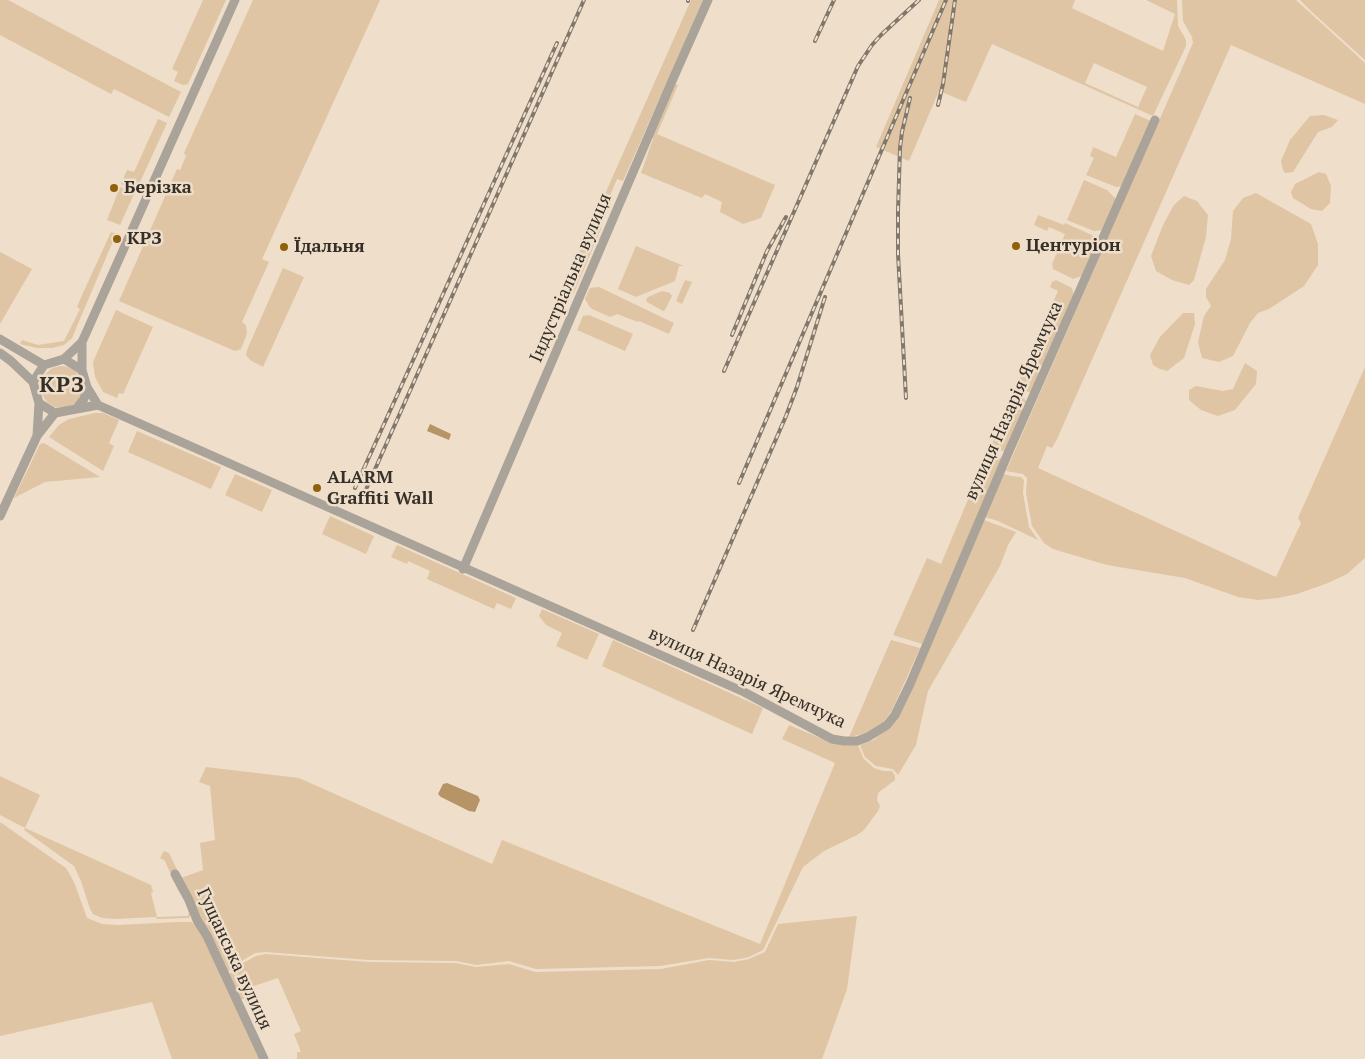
<!DOCTYPE html>
<meta charset="utf-8">
<style>
body{margin:0}
canvas{display:block;background:#eedeca}
</style>
<canvas width="1365" height="1059"></canvas>
<script>
const g = document.querySelector('canvas').getContext('2d');
g.lineJoin = 'round';
function paint(path, color) { g.fillStyle = color; g.fill(path, 'evenodd'); }
const poly = rows => new Path2D(rows.map(r => 'M' + r).join(''));
function strokePath(path, color, width, dash) { g.strokeStyle = color; g.lineWidth = width; g.lineCap = dash ? 'butt' : 'round'; g.setLineDash(dash || []); g.stroke(path); }
function label(font, color, halo, rows, align = 'center') {
  g.font = font + ' "PT Serif",serif'; g.lineWidth = 5; g.setLineDash([]); g.textBaseline = 'middle'; g.strokeStyle = halo; g.fillStyle = color; for (const [text, x, y, turn = 0] of rows) {
    g.save(); g.translate(x, y); g.rotate((+turn || 0) * Math.PI / 180); g.textAlign = isNaN(turn) ? turn : align; if (halo) g.strokeText(text, 0, 0); g.fillText(text, 0, 0); g.restore();
  }
}
const green = poly([
 [0,0,8,0,181,92,169,117,114,89,111,94,0,35],
 [203,0,226,0,188,84,183,85,174,81,178,72,172,69],
 [253,0,380,0,262,259,269,262,242,322,246,325,247,334,241,349,235,351,119,301,177,169,180,170,186,156,184,153],
 [691,0,703,0,623,181,617,179,604,210,601,229,573,295,570,273],
 [939,0,1075,0,1072,8,1163,51,1175,14,1146,0,1177,0,1178,26,1186,40,1186,46,1153,116,992,44,966,102,939,91,909,161,876,147],
 [1094,63,1147,87,1138,107,1085,83],
 [1182,0,1296,0,1365,63,1365,104,1231,45,1057,439,1052,448,1047,446,1038,468,1276,577,1301,523,1298,518,1365,367,1365,558,1347,574,1328,583,1297,594,1278,598,1258,600,1238,597,1185,578,1107,565,1053,549,1044,543,1032,526,1026,493,1027,478,1023,474,1006,471,1193,43,1192,37,1183,21],
 [1300,0,1365,0,1365,60,1313,13],
 [675,84,678,85,657,134,775,185,761,218,743,224,720,212,722,202,705,194,702,198,641,173,653,139,652,137],
 [1135,114,1151,121,1123,186,1116,187,1086,175,1094,158,1090,156,1093,147,1116,157],
 [1324,115,1338,120,1332,127,1318,132,1293,172,1285,173,1283,170,1281,161,1290,140,1310,116],
 [158,119,167,123,136,191,121,184,127,170,134,172],
 [1319,172,1326,174,1331,186,1330,203,1322,211,1311,209,1293,198,1291,192,1295,184],
 [1084,180,1107,190,1115,198,1116,202,1103,230,1094,231,1067,220],
 [120,187,134,194,120,225,107,220],
 [1256,193,1311,224,1318,244,1318,265,1304,286,1269,309,1258,313,1250,323,1233,356,1219,362,1202,358,1198,342,1204,316,1211,306,1206,297,1206,289,1225,260,1231,239,1233,211,1243,198],
 [1184,196,1197,201,1208,215,1206,237,1194,280,1189,285,1172,280,1156,271,1151,256,1163,225,1174,205],
 [1038,215,1064,225,1065,223,1092,235,1098,242,1084,275,1073,279,1053,269,1052,264,1065,234,1049,227,1047,231,1034,225],
 [111,232,116,234,72,338,64,345,52,348,37,348,20,344,22,340,38,345,64,341,80,309,77,307,83,293],
 [636,246,684,266,679,266,675,281,636,297,618,289],
 [0,252,32,269,0,324],
 [283,268,304,277,263,367,250,360,246,355,247,350],
 [685,280,692,282,682,304,676,301],
 [1056,280,1072,288,1074,296,1031,393,1016,387,1058,291,1050,287,1052,282],
 [599,287,674,323,669,334,639,321,638,322,617,314,610,317,592,309,589,306,585,299,590,288],
 [662,291,670,293,672,296,665,310,663,311,647,302,646,299,648,297],
 [116,310,153,327,123,394,119,393,117,398,103,392,95,377,93,362],
 [1183,313,1194,313,1195,324,1184,358,1167,371,1160,369,1153,365,1150,355,1160,337],
 [589,315,633,334,625,351,577,330,583,316],
 [1245,363,1257,371,1256,384,1235,410,1218,416,1201,410,1189,400,1189,390,1196,386,1223,391,1233,389],
 '41 387a21 21 0 1 1 42 0a21 21 0 1 1-42 0Z',
 [1014,391,1022,395,1027,403,1005,452,991,446],
 [95,413,103,413,119,420,109,443,114,446,103,471,49,437,59,425,69,419],
 [137,431,221,467,211,489,128,452],
 [44,443,100,477,45,482,14,498,40,444],
 [988,452,1002,458,922,644,893,635,927,558,941,564],
 [235,474,272,490,262,512,225,495],
 [1004,474,1011,476,1021,477,1024,480,1023,493,1029,527,1038,540,998,521,985,517],
 [330,516,374,536,366,554,322,534],
 [984,520,1016,532,1008,545,1000,566,928,691,916,745,898,775,893,769,876,766,865,757,860,745,874,740,896,721],
 [397,545,516,598,511,609,497,603,494,609,427,579,430,571,408,561,407,564,391,557],
 [542,609,599,634,587,660,556,646,562,633,546,625,539,616],
 [613,640,763,708,752,734,602,666],
 [891,640,920,648,892,710,882,724,867,733,849,737],
 [789,725,827,741,838,744,858,745,863,758,874,768,883,771,892,771,895,776,895,780,878,793,877,800,880,806,878,811,864,830,857,835,824,851,803,867,763,950,749,957,734,960,709,958,660,966,536,969,509,961,476,965,456,961,369,960,265,952,255,953,235,965,226,974,192,912,189,918,157,919,156,917,115,919,102,918,93,914,90,909,81,881,74,866,24,830,25,828,0,815,0,776,40,795,25,828,151,885,153,892,151,893,157,917,188,916,189,913,181,891,178,890,165,861,160,858,164,851,169,853,181,878,203,870,200,843,215,840,210,786,199,782,206,767,299,778,492,864,502,840,760,944,835,763,782,739],
 [0,822,66,868,74,882,87,918,102,924,118,925,177,922,191,922,199,927,262,1059,172,1059,152,1002,0,1036],
 [857,916,847,989,822,1059,297,1059,297,1052,301,1052,294,1034,301,1031,278,978,251,987,254,995,240,1000,227,977,236,967,256,956,265,954,369,962,455,963,476,967,509,964,535,972,661,969,709,960,734,962,749,959,765,952,778,924]
]);
const water = poly([
 [430,424,451,434,449,440,427,431],
 [447,783,478,796,480,800,475,812,469,811,441,797,438,794,443,784]
]);
const minor = poly([
 [0,339,44,365],
 [82,342,82,370],
 [0,353,11,361,33,382],
 [64,359,82,342,235,0],
 [87,387,98,405],
 [76,409,84,399,87,387,82,370,64,359,44,365,33,382,39,403,55,413,98,405,744,692,832,739,844,741,857,741,868,737,887,725,895,715,910,684,1009,451,1155,120],
 [37,436,39,403],
 [0,516,37,436,55,413],
 [463,569,672,81,708,0],
 [175,874,189,900,197,920,207,936,264,1059]
]);
const rail = poly([
 [688,1,688,0],
 [815,41,834,0],
 [938,105,943,84,955,0],
 [732,335,767,251,786,217],
 [724,371,858,66,872,45,881,35,919,0],
 [906,398,898,254,898,211,900,148,902,132,910,98],
 [739,483,946,0],
 [355,488,557,43],
 [364,494,584,0],
 [693,630,786,416,797,387,825,297]
]);
const markers = [
 [114,188,5,"#90600c"],
 [117,239,5,"#90600c"],
 [1016,246,5,"#90600c"],
 [284,247,5,"#90600c"],
 [317,488,5,"#90600c"]
];
const poiNames = [
 ["Берізка",124,188],
 ["КРЗ",127,239],
 ["Центуріон",1026,246],
 ["Їдальня",294,247],
 ["ALARM",327,478],
 ["Graffiti Wall",327,499]
];
const streetNames = [
 ["Індустріальна вулиця",571,278,-67],
 ["вулиця Назарія Яремчука",1014,401,-66],
 ["вулиця Назарія Яремчука",747,678,25],
 ["Гущанська вулиця",234,959,65]
];
const districtNames = [
 ["КРЗ",62,386]
];
paint(green, '#dfc5a4');
paint(water, '#b79466');
strokePath(minor, '#aaa39a', 9);
strokePath(rail, '#81776a', 4);
strokePath(rail, '#eedeca', 2, [5.5]);
for (const [x, y, r, color] of markers) { const dot = new Path2D(); dot.arc(x, y, r, 0, 2 * Math.PI); g.fillStyle = color; g.fill(dot); strokePath(dot, '#eedeca', 2); }
label('bold 18px', '#352f27', '#eedeca', poiNames, 'left');
label('18px', '#352f27', '#eedeca', streetNames);
g.letterSpacing = '1px';
label('bold 22px', '#352f27', '#eedeca', districtNames);
g.letterSpacing = '0px';
</script>
